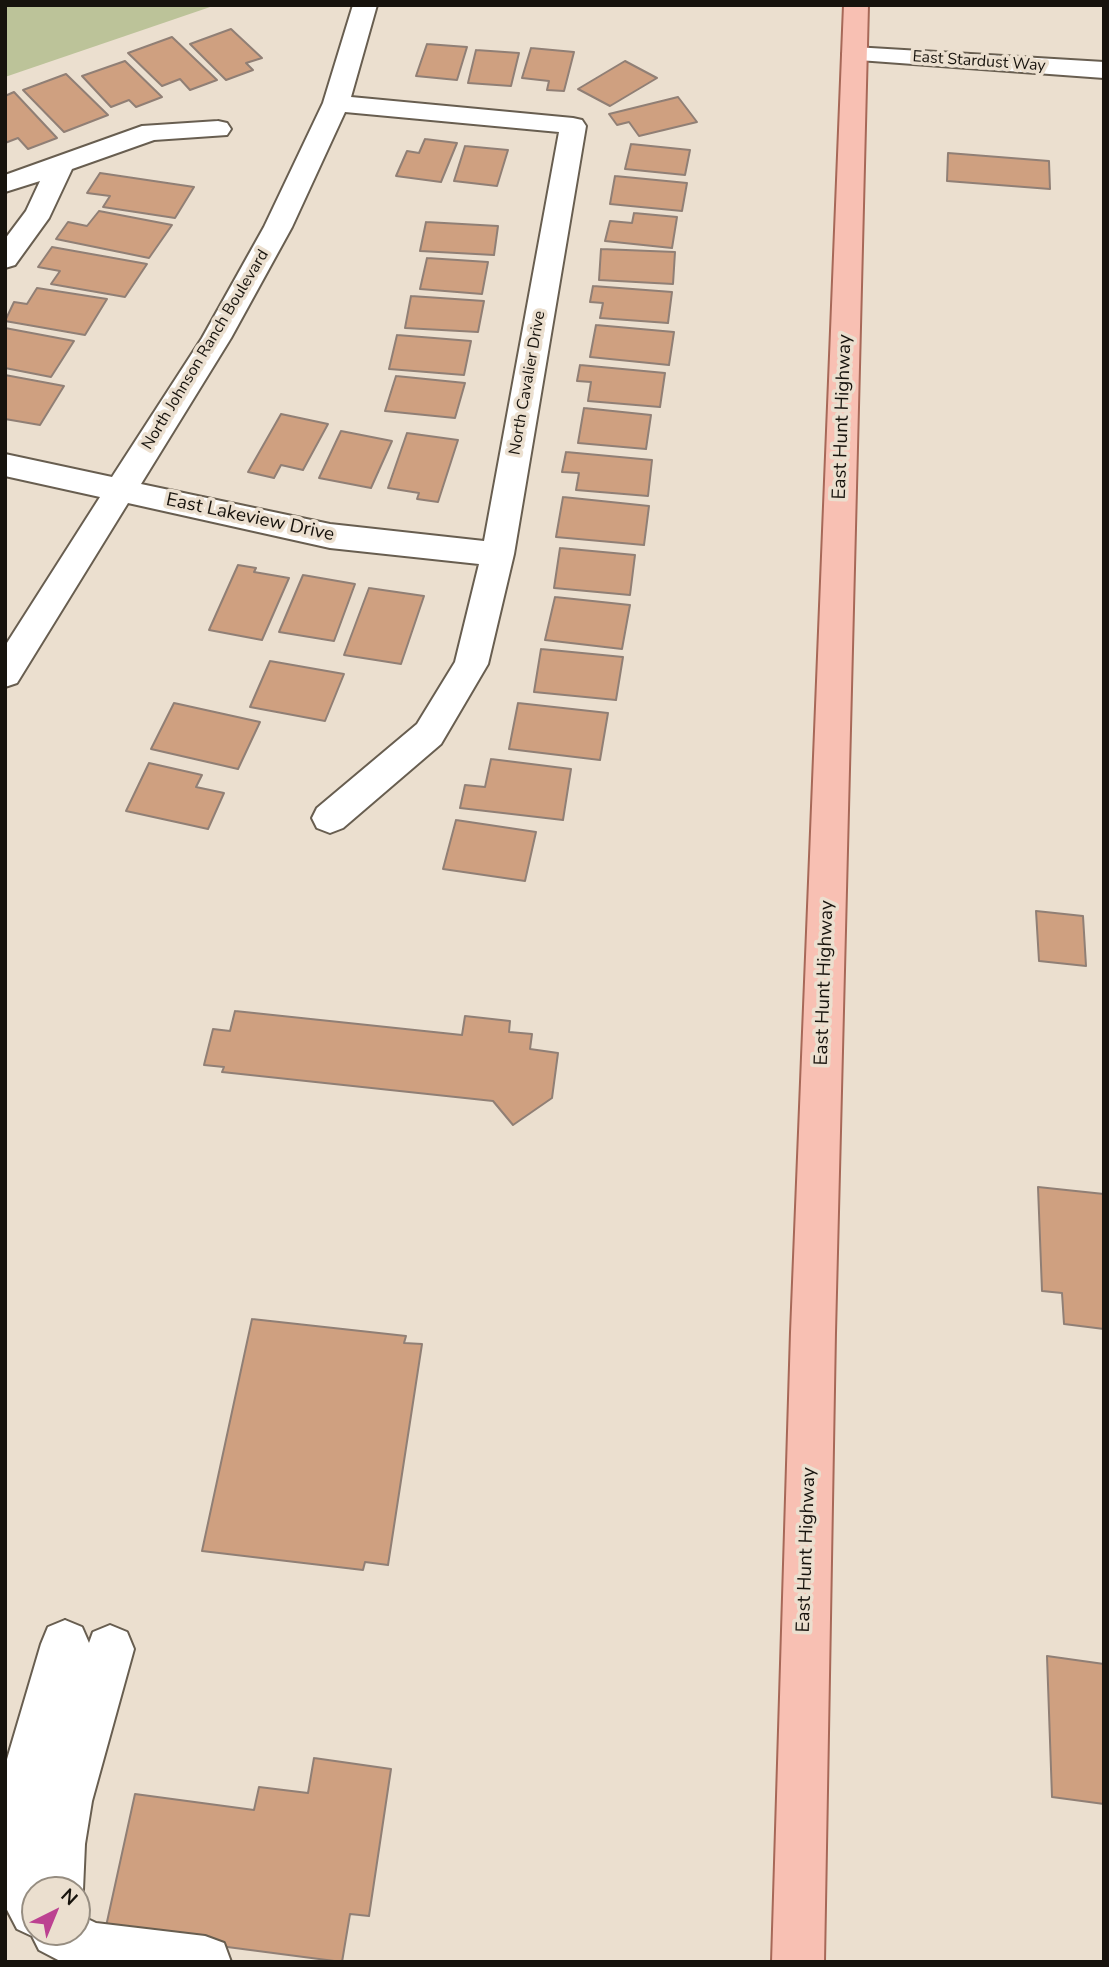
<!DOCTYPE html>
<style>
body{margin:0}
#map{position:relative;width:1109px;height:1967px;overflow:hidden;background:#ebdfcf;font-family:"Nunito Sans",sans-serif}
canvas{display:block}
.frame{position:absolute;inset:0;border:7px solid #17130d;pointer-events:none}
.north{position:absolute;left:21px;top:1876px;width:70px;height:70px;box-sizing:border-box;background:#ebdfcf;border:2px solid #968d81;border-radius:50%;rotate:43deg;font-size:19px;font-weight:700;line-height:28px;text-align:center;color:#17130d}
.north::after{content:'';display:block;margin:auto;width:24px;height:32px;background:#bc4191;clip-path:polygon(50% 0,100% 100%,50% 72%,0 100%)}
</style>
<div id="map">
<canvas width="1109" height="1967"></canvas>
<div class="frame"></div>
<div class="north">N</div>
</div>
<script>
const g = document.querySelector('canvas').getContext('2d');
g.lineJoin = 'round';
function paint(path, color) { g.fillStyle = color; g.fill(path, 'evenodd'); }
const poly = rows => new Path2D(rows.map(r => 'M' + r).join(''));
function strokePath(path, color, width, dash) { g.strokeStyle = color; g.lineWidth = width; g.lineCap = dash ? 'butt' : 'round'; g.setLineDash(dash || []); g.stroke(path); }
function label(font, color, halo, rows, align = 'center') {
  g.font = font + ' "Nunito Sans",sans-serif'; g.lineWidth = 7; g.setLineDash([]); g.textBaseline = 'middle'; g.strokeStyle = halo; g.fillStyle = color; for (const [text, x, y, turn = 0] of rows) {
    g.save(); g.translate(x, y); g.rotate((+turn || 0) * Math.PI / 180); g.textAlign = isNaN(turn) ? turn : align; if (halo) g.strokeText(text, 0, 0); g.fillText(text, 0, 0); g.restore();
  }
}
const green = poly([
 [5,5,216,5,5,77]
]);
const building = poly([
 [231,29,262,58,246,63,253,70,226,80,190,44,231,29],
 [172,37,217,80,190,90,180,79,162,86,128,53,172,37],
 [427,44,467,47,457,80,416,76,427,44],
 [531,48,574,52,564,91,547,90,549,81,522,78,531,48],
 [476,50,519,53,511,86,468,83,476,50],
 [125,61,162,97,136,107,129,100,111,107,82,76,125,61],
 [625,61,657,78,610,106,578,89,625,61],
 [66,74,108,115,64,132,23,90,66,74],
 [14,92,57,138,28,149,18,138,5,143,5,96,14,92],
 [678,97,697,122,639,136,629,122,617,125,609,114,678,97],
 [425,139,457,143,441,182,396,176,407,151,419,153,425,139],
 [631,144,690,150,685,175,625,169,631,144],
 [465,146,508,150,497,186,454,181,465,146],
 [948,153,1049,161,1050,189,947,181,948,153],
 [100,173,194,187,175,218,103,207,110,196,87,193,100,173],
 [615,176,687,183,682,211,610,204,615,176],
 [99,211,172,225,149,258,56,239,68,222,87,226,99,211],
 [634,213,677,217,672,248,605,241,610,221,632,223,634,213],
 [426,222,498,226,494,255,420,251,426,222],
 [52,247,147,264,125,297,51,284,60,271,38,267,52,247],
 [601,249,675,252,673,284,599,280,601,249],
 [427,258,488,262,482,294,420,289,427,258],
 [593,286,672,292,668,323,600,318,603,303,590,302,593,286],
 [37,288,107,299,85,335,5,321,14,302,27,304,37,288],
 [411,296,484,301,478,332,405,328,411,296],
 [596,325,674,332,669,365,590,357,596,325],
 [5,328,74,341,51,377,5,368,5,328],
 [397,335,471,341,464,375,389,369,397,335],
 [580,365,665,373,660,407,588,401,591,382,577,381,580,365],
 [5,375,64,386,40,425,5,419,5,375],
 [396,376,465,383,455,418,385,411,396,376],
 [584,408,651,415,646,449,578,443,584,408],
 [281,414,328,424,303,470,281,465,274,478,248,472,281,414],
 [341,431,392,441,371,488,319,478,341,431],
 [407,433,458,440,438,502,417,499,419,493,388,488,407,433],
 [566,452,652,460,648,496,576,490,579,473,562,472,566,452],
 [563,497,649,506,644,545,556,537,563,497],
 [560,548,635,555,630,595,554,588,560,548],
 [238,565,256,568,254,572,289,578,262,640,209,630,238,565],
 [303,575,355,584,334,641,279,632,303,575],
 [369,588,424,596,401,664,344,655,369,588],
 [555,597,630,605,622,649,545,640,555,597],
 [541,649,623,657,616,700,534,692,541,649],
 [270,661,344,674,325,721,250,707,270,661],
 [174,703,260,722,238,769,151,749,174,703],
 [518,703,608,713,600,760,509,749,518,703],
 [491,759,571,769,563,820,460,808,465,785,485,787,491,759],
 [149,763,202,775,196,787,224,793,208,829,126,811,149,763],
 [456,820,536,832,525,881,443,869,456,820],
 [1036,911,1083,916,1086,966,1039,961,1036,911],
 [235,1011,462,1035,465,1016,510,1021,509,1032,532,1034,530,1049,558,1053,552,1098,513,1125,493,1101,222,1072,224,1067,204,1065,213,1029,230,1031,235,1011],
 [1038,1187,1104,1194,1104,1329,1064,1324,1062,1293,1042,1291,1038,1187],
 [252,1319,406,1336,404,1343,422,1344,388,1565,365,1562,363,1570,202,1551,252,1319],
 [1047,1656,1104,1664,1104,1804,1052,1797,1047,1656],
 [314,1758,391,1769,369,1916,350,1914,342,1962,105,1931,135,1794,254,1810,259,1787,308,1793,314,1758]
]);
const minor = poly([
 [353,5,377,5,351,97,573,118,582,120,586,126,514,554,488,664,441,744,343,828,330,833,317,828,312,818,317,808,417,724,455,662,479,564,330,548,128,503,17,683,5,687,5,646,100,497,5,476,5,454,112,477,202,338,264,227,323,103,353,5],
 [345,112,559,132,484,541,330,524,141,484,231,338,292,227,345,112],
 [854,47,1104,62,1104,78,845,59,842,54,845,49,854,47],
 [218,121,227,123,231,129,227,135,154,140,72,169,49,218,15,265,5,268,5,239,26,211,40,181,5,192,5,175,142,126,218,121],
 [65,1620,82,1627,89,1643,93,1632,110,1625,127,1632,134,1649,92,1801,85,1844,83,1890,77,1904,77,1890,35,1890,35,1932,77,1932,77,1914,96,1923,205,1936,224,1943,231,1962,62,1962,39,1950,32,1936,17,1929,5,1906,5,1766,41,1644,48,1627,65,1620]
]);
const major = poly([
 [844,5,868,5,835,1332,824,1962,772,1962,791,1332,844,5]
]);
const farStreetnames = [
 ["East Stardust Way",979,62,4],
 ["North Johnson Ranch Boulevard",206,350,-59],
 ["North Cavalier Drive",528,383,-80]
];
const streetNames = [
 ["East Hunt Highway",843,417,-88],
 ["East Lakeview Drive",250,518,12],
 ["East Hunt Highway",825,983,-88],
 ["East Hunt Highway",807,1550,-88]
];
paint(green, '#bcc399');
paint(building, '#cfa080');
strokePath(building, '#907f75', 2);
strokePath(minor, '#685e50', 4);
strokePath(major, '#a76858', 4);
paint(minor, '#fff');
paint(major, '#f8c0b3');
label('16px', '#17130d', '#ebdfcf', farStreetnames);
label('19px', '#17130d', '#ebdfcf', streetNames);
</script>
